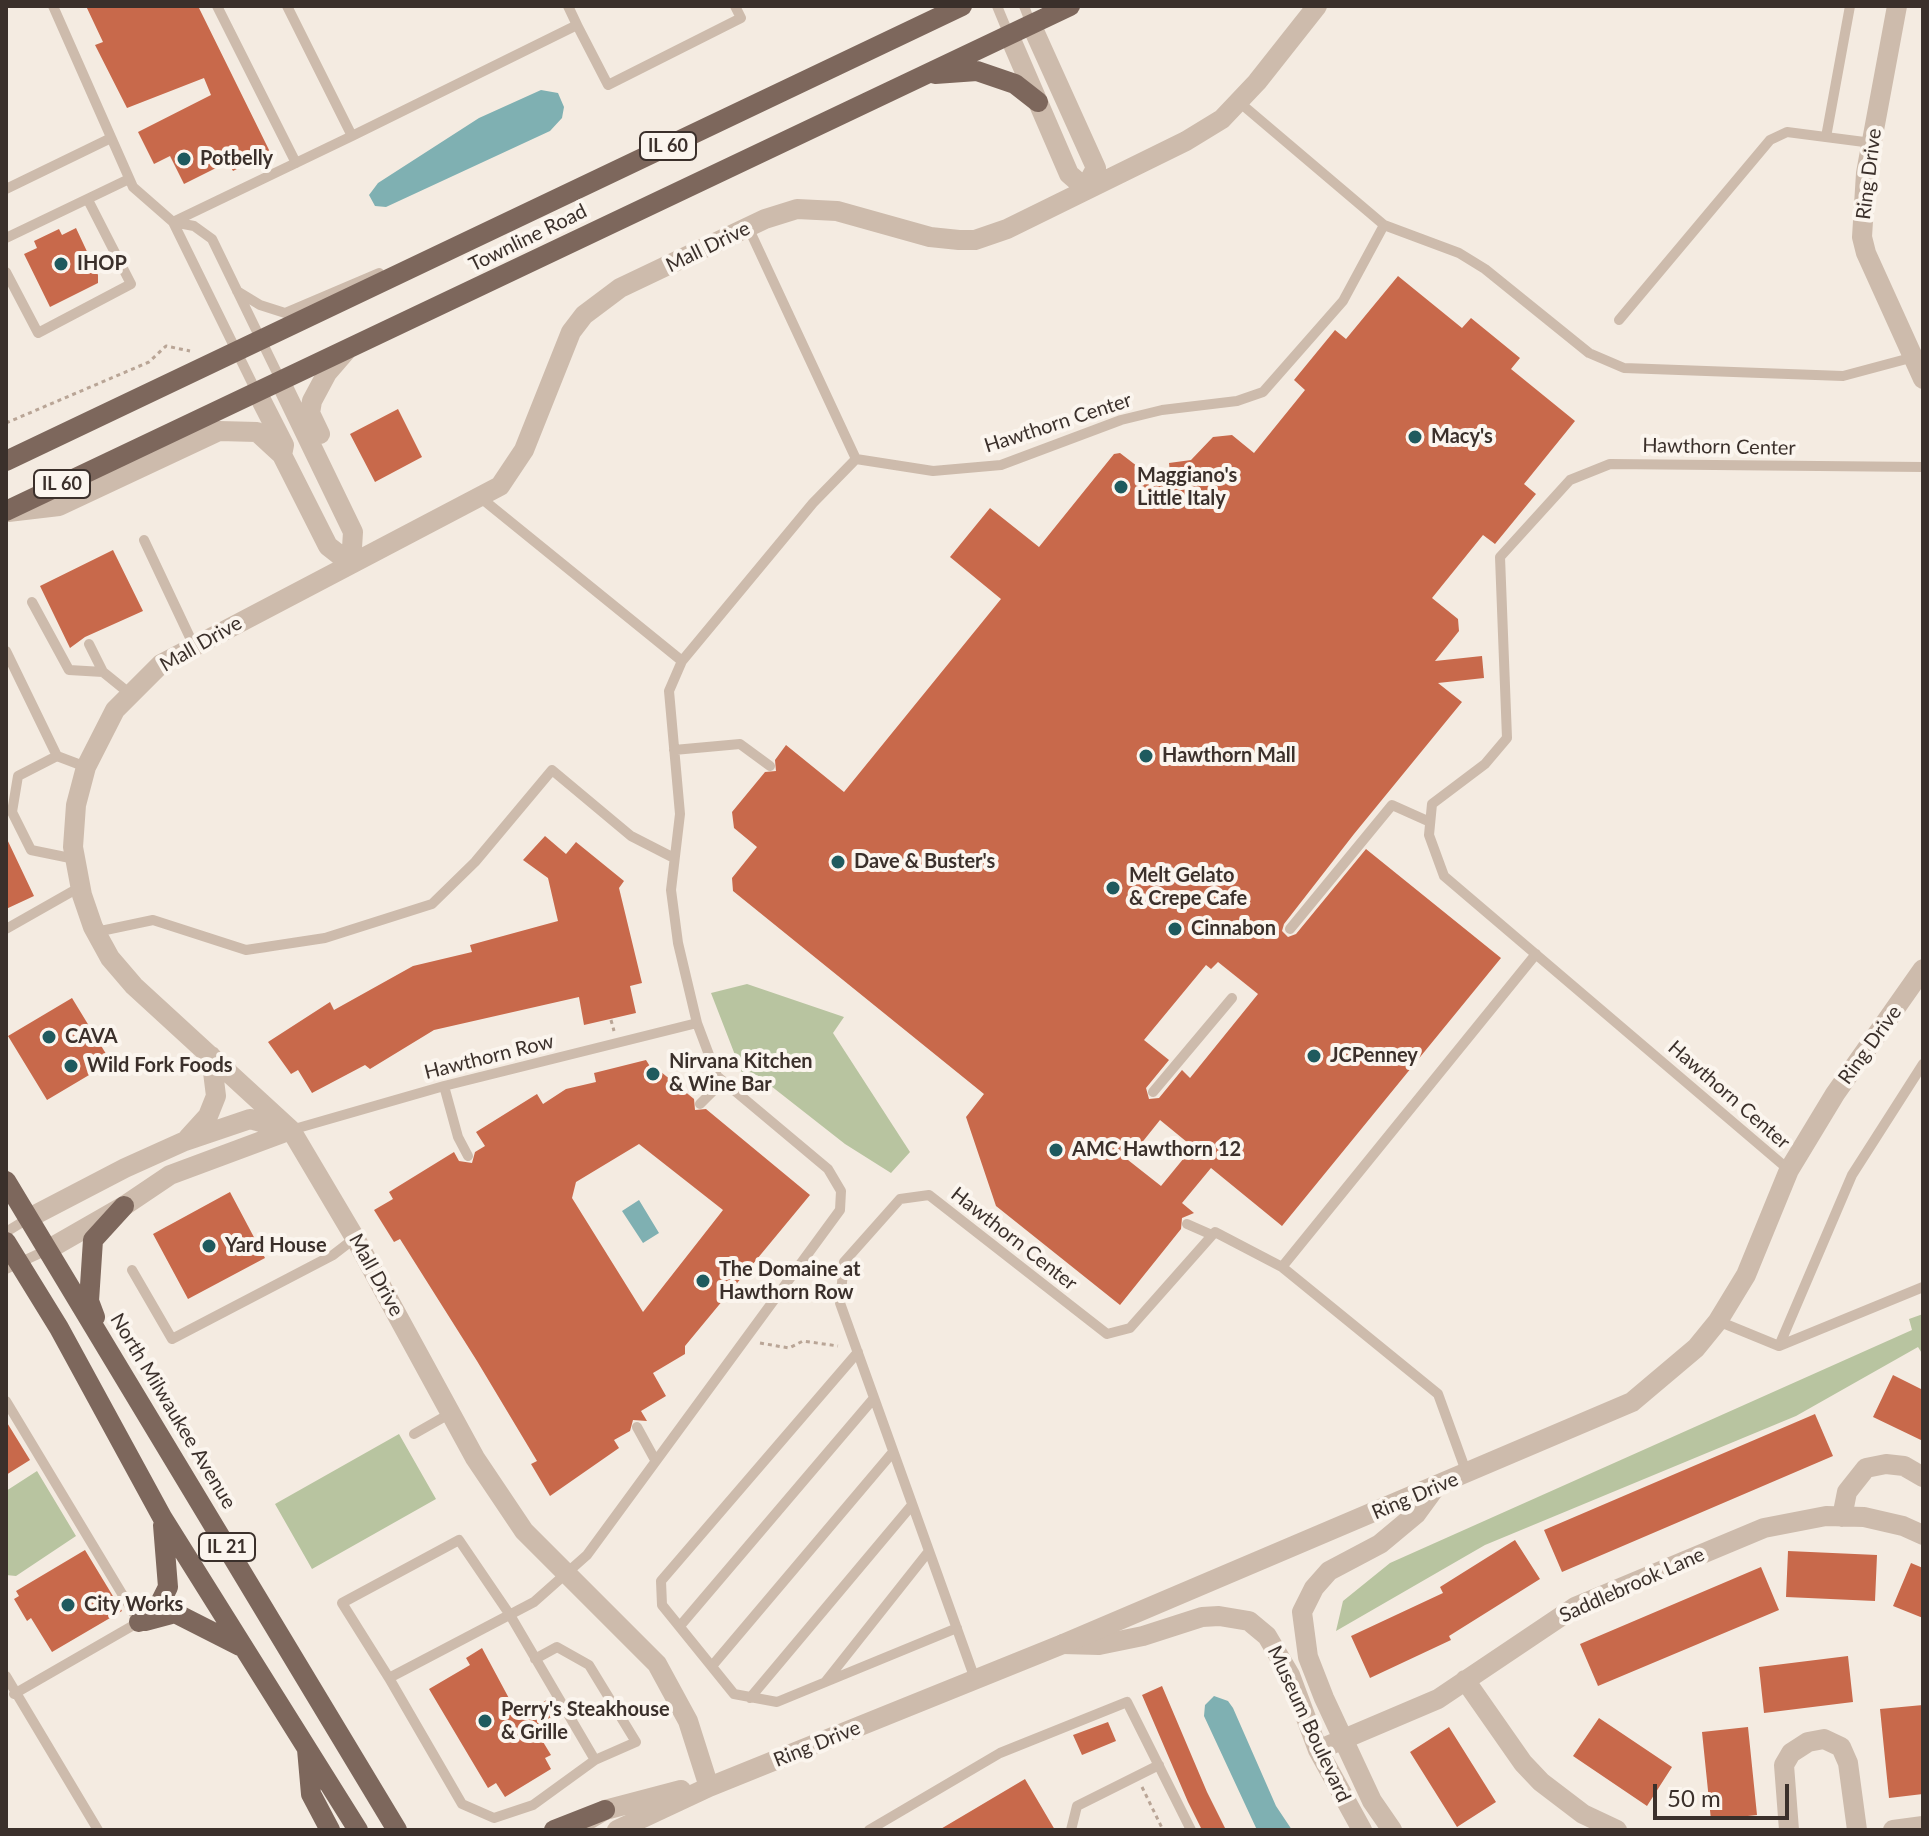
<!DOCTYPE html>
<style>
body{margin:0}
#map{position:relative;width:1929px;height:1836px;overflow:hidden;background:#f4ebe1;font-family:Lato,sans-serif}
canvas{display:block}
.frame{position:absolute;inset:0;border:8px solid #3b302b;pointer-events:none}
.scale{position:absolute;left:1653px;top:1784px;width:136px;height:36px;box-sizing:border-box;border:4px solid #3b302b;border-top:0;padding-left:10px;font-size:24px;line-height:28px;white-space:nowrap;color:#3b302b;-webkit-text-stroke:6px #fbf5ee;paint-order:stroke}
</style>
<div id="map">
<canvas width="1929" height="1836"></canvas>
<div class="frame"></div>
<div class="scale">50 m</div>
</div>
<script>
const g = document.querySelector('canvas').getContext('2d');
g.lineJoin = 'round';
function paint(path, color) { g.fillStyle = color; g.fill(path, 'evenodd'); }
const poly = rows => new Path2D(rows.map(r => 'M' + r).join(''));
function strokePath(path, color, width, dash) { g.strokeStyle = color; g.lineWidth = width; g.lineCap = dash ? 'butt' : 'round'; g.setLineDash(dash || []); g.stroke(path); }
function label(font, color, halo, rows, align = 'center') {
  g.font = font + ' Lato,sans-serif'; g.lineWidth = 8; g.setLineDash([]); g.textBaseline = 'middle'; g.strokeStyle = halo; g.fillStyle = color; for (const [text, x, y, turn = 0] of rows) {
    g.save(); g.translate(x, y); g.rotate((+turn || 0) * Math.PI / 180); g.textAlign = isNaN(turn) ? turn : align; if (halo) g.strokeText(text, 0, 0); g.fillText(text, 0, 0); g.restore();
  }
}
const green = poly([
 [747,984,844,1017,833,1033,910,1152,891,1173,845,1144,757,1075,742,1073,711,993],
 [1923,1314,1923,1355,1918,1347,1796,1416,1485,1545,1336,1631,1343,1601,1390,1563,1912,1330,1909,1319],
 [399,1434,436,1499,312,1569,275,1504],
 [37,1471,76,1536,16,1576,6,1575,6,1491]
]);
const water = poly([
 [541,90,558,93,564,107,562,118,550,131,386,207,375,206,369,195,378,183,479,118],
 [639,1200,659,1233,643,1243,622,1211],
 [1214,1696,1228,1701,1233,1708,1276,1806,1292,1830,1257,1830,1204,1716,1205,1705]
]);
const building = poly([
 [86,6,198,6,270,152,233,171,228,162,184,184,170,156,154,164,138,132,211,95,204,78,127,108,95,45,103,42],
 [76,228,98,275,98,283,50,307,24,254,37,248,34,241,59,229,62,235],
 [1398,276,1462,328,1471,318,1520,358,1511,369,1575,421,1524,484,1536,494,1495,544,1483,535,1432,598,1458,619,1459,631,1435,661,1482,656,1484,678,1438,683,1462,702,1354,834,1284,924,1282,931,1288,937,1296,934,1366,849,1501,958,1282,1226,1211,1168,1182,1203,1194,1213,1182,1218,1181,1229,1120,1305,996,1206,966,1117,984,1094,733,891,732,878,757,847,734,828,732,812,765,772,776,771,775,760,786,745,844,792,1001,599,950,557,990,508,1039,547,1114,454,1120,453,1172,493,1169,463,1191,460,1213,437,1232,435,1254,453,1305,390,1294,380,1335,330,1346,339],
 [1218,962,1258,994,1190,1078,1182,1070,1159,1098,1149,1099,1146,1088,1169,1060,1144,1040,1206,965,1211,969],
 [1160,1120,1193,1147,1161,1186,1128,1160],
 [398,409,422,457,375,482,350,434],
 [113,550,143,611,85,637,70,648,40,586],
 [545,836,566,854,576,842,624,881,619,888,642,983,630,986,636,1013,584,1025,579,997,434,1030,370,1069,365,1065,312,1093,298,1070,291,1074,268,1042,330,1002,334,1010,413,966,472,952,470,945,558,921,548,878,523,860],
 [6,837,34,896,6,909],
 [72,998,111,1062,47,1100,8,1036],
 [646,1060,651,1068,655,1067,694,1099,695,1110,706,1109,810,1195,685,1346,685,1354,653,1373,666,1396,641,1411,647,1421,633,1420,630,1431,614,1440,619,1448,550,1496,531,1464,537,1461,477,1361,400,1239,394,1242,374,1210,393,1199,389,1192,454,1152,459,1161,472,1163,475,1152,485,1146,476,1132,537,1094,543,1104,566,1089,596,1082,594,1073],
 [639,1144,723,1210,643,1312,572,1198,576,1182],
 [230,1192,265,1258,188,1299,153,1234],
 [1893,1375,1923,1390,1923,1441,1873,1417],
 [1815,1414,1833,1456,1562,1572,1544,1530],
 [6,1421,30,1460,6,1475],
 [1515,1540,1540,1579,1449,1636,1451,1640,1370,1678,1351,1636,1443,1593,1440,1587],
 [85,1550,122,1611,52,1652,31,1618,27,1621,14,1599,19,1596,16,1591],
 [1788,1551,1877,1555,1875,1601,1786,1597],
 [1911,1563,1923,1568,1923,1618,1893,1606],
 [1761,1567,1779,1610,1598,1686,1580,1644],
 [482,1648,519,1717,550,1698,558,1713,534,1727,551,1755,545,1758,551,1769,505,1797,496,1783,488,1788,429,1689,470,1665,466,1658],
 [1848,1656,1853,1702,1764,1713,1759,1667],
 [1162,1686,1207,1792,1226,1830,1202,1830,1188,1802,1142,1695],
 [1923,1705,1923,1794,1889,1798,1880,1709],
 [1599,1718,1672,1767,1647,1806,1573,1756],
 [1108,1722,1116,1741,1082,1755,1073,1735],
 [1449,1727,1496,1802,1457,1827,1410,1752],
 [1748,1727,1757,1815,1711,1820,1702,1732],
 [1025,1779,1055,1830,939,1830]
]);
const path = poly([
 [6,423,149,362,166,346,190,351],
 [611,1020,614,1031],
 [760,1343,789,1348,803,1341,838,1346],
 [1142,1787,1163,1830]
]);
const service = poly([
 [53,6,133,187,173,222,352,136,287,6],
 [217,6,296,163],
 [568,6,577,25],
 [997,6,1009,35],
 [1024,6,1031,24],
 [352,136,577,25,608,85,741,18,735,6],
 [1826,137,1850,6],
 [6,189,111,138],
 [1384,225,1459,253,1485,269,1589,353,1624,368,1843,376,1914,357],
 [748,227,856,459],
 [6,238,129,179],
 [6,272,38,333,131,284,88,200],
 [237,291,260,305,285,313,379,273],
 [1619,320,1770,140,1787,132,1872,143],
 [257,393,173,222,194,226,212,239,281,381],
 [481,498,682,661],
 [144,540,194,646],
 [32,602,69,670,103,672,129,693],
 [89,644,103,672],
 [6,651,57,756,86,767],
 [674,750,740,744,770,766],
 [57,756,18,776,12,812,31,850,75,859],
 [6,929,80,887],
 [1290,929,1392,805,1430,822],
 [96,932,153,920,246,950,325,938,432,904,475,862,552,770,631,836,674,858],
 [444,1086,458,1137,468,1156],
 [1153,1092,1232,998],
 [700,1104,722,1082],
 [291,1130,444,1086,697,1023],
 [1789,1170,1444,876,1429,835,1432,804,1485,764,1507,738,1500,557,1570,480,1610,464,1923,467],
 [1187,1224,1212,1235],
 [6,1232,29,1218],
 [6,1269,49,1249],
 [132,1270,172,1339,333,1255,355,1238],
 [1718,1321,1779,1346,1923,1287],
 [1779,1346,1852,1175,1923,1064],
 [858,1352,661,1581,662,1605,734,1694,777,1702,957,1628],
 [6,1401,139,1622,14,1694],
 [637,1427,654,1458],
 [414,1434,451,1413],
 [1467,1474,1438,1394,1282,1267,1536,954],
 [680,1626,874,1398],
 [535,1659,557,1647,589,1665,636,1742,595,1760,533,1805,494,1818,462,1804,389,1678,534,1602,587,1555,840,1210,841,1191,828,1169,717,1076,697,1023,678,943,671,890,680,814,669,691,682,661,813,503,856,459,933,471,1001,465,1121,420,1162,410,1237,401,1263,392,1343,301,1384,225,1239,102],
 [712,1666,893,1452],
 [6,1676,98,1830],
 [389,1678,342,1603,459,1540,510,1615,595,1760],
 [975,1679,840,1303,844,1262,900,1199,929,1195,1107,1334,1130,1328,1215,1232,1282,1267],
 [826,1681,929,1551],
 [750,1698,912,1505],
 [869,1830,1000,1753,1127,1702,1191,1830],
 [1071,1830,1077,1806,1159,1765]
]);
const minor = poly([
 [1842,1517,1847,1492,1866,1468,1886,1464,1904,1466,1923,1477],
 [1063,1644,1099,1645,1143,1636,1202,1617,1219,1616,1249,1621,1267,1636,1290,1675,1318,1750,1362,1830],
 [1465,1680,1523,1763,1541,1782,1583,1814,1617,1830],
 [1318,1750,1438,1699,1575,1607,1764,1528,1826,1516,1864,1517,1903,1526,1923,1535],
 [1392,1830,1372,1801,1324,1698,1308,1657,1302,1612,1314,1588,1329,1571,1380,1544,1416,1514,1435,1488],
 [1789,1830,1784,1765,1791,1753,1808,1742,1824,1739,1841,1747,1848,1763,1857,1830],
 [1893,1830,1923,1826]
]);
const tertiary = poly([
 [1897,6,1866,173,1862,237,1866,253,1923,379],
 [1009,35,1069,174,1085,188,1096,168,1031,24],
 [281,383,353,532,351,564],
 [258,394,284,445,282,455,328,546,351,564],
 [320,434,310,413,312,401,327,373,346,351],
 [8,512,59,506,219,431,257,432,282,455],
 [188,1138,208,1116,216,1096,211,1056],
 [29,1218,125,1168,185,1141,250,1119,287,1129],
 [49,1249,124,1206,170,1175,291,1130],
 [709,1787,688,1721,657,1664,524,1531,475,1458,355,1238,291,1130,134,986,110,958,93,927,82,895,73,847,76,805,86,767,115,710,161,664,500,486,524,450,571,332,584,315,620,288,765,219,797,209,837,211,930,237,959,240,975,240,1007,229,1186,141,1222,119,1257,82,1317,6],
 [590,1819,605,1810,681,1790],
 [617,1830,709,1787,1063,1644,1632,1402,1696,1348,1718,1321,1746,1275,1789,1170,1835,1094,1923,969]
]);
const primary = poly([
 [935,74,977,71,1015,84,1038,102],
 [6,461,962,6],
 [6,511,1070,6],
 [6,1181,397,1830],
 [6,1242,59,1328,162,1517,358,1830],
 [95,1317,89,1301,93,1240,124,1206],
 [145,1621,175,1613,240,1646],
 [139,1622,159,1605,168,1587,163,1525],
 [307,1749,311,1794,330,1830],
 [554,1830,605,1810]
]);
const markers = [
 [184,159,8,"#1f5a5e"],
 [61,264,8,"#1f5a5e"],
 [1415,437,8,"#1f5a5e"],
 [1121,487,8,"#1f5a5e"],
 [1146,756,8,"#1f5a5e"],
 [838,862,8,"#1f5a5e"],
 [1113,888,8,"#1f5a5e"],
 [1175,929,8,"#1f5a5e"],
 [49,1037,8,"#1f5a5e"],
 [1314,1056,8,"#1f5a5e"],
 [71,1066,8,"#1f5a5e"],
 [653,1074,8,"#1f5a5e"],
 [1056,1150,8,"#1f5a5e"],
 [209,1246,8,"#1f5a5e"],
 [703,1281,8,"#1f5a5e"],
 [68,1605,8,"#1f5a5e"],
 [485,1721,8,"#1f5a5e"]
];
const shields = [
 [668,146,56],
 [62,484,56],
 [227,1547,56]
];
const shieldNames = [
 ["IL 60",668,146],
 ["IL 60",62,484],
 ["IL 21",227,1547]
];
const poiNames = [
 ["Potbelly",200,159],
 ["IHOP",77,264],
 ["Macy's",1431,437],
 ["Maggiano's",1137,476],
 ["Little Italy",1137,499],
 ["Hawthorn Mall",1162,756],
 ["Dave & Buster's",854,862],
 ["Melt Gelato",1129,876],
 ["& Crepe Cafe",1129,899],
 ["Cinnabon",1191,929],
 ["CAVA",65,1037],
 ["JCPenney",1330,1056],
 ["Nirvana Kitchen",669,1062],
 ["& Wine Bar",669,1085],
 ["Wild Fork Foods",87,1066],
 ["AMC Hawthorn 12",1072,1150],
 ["Yard House",225,1246],
 ["The Domaine at",719,1270],
 ["Hawthorn Row",719,1293],
 ["City Works",84,1605],
 ["Perry's Steakhouse",501,1710],
 ["& Grille",501,1733]
];
const streetNames = [
 ["Ring Drive",1869,174,-83],
 ["Townline Road",528,238,-26],
 ["Mall Drive",708,247,-26],
 ["Hawthorn Center",1058,423,-18],
 ["Hawthorn Center",1719,447,1],
 ["Mall Drive",201,644,-30],
 ["Ring Drive",1870,1045,-54],
 ["Hawthorn Row",489,1057,-14],
 ["Hawthorn Center",1729,1095,41],
 ["Hawthorn Center",1014,1239,38],
 ["Mall Drive",376,1275,61],
 ["North Milwaukee Avenue",173,1411,59],
 ["Ring Drive",1415,1496,-23],
 ["Saddlebrook Lane",1632,1585,-24],
 ["Museum Boulevard",1309,1724,65],
 ["Ring Drive",817,1744,-22]
];
paint(green, '#b8c4a0');
paint(water, '#7fb0b2');
paint(building, '#c8694b');
strokePath(path, '#b9a596', 3, [4, 4]);
strokePath(service, '#cdbbac', 10);
strokePath(minor, '#cdbbac', 20);
strokePath(tertiary, '#cdbbac', 20);
strokePath(primary, '#7d675c', 20);
for (const [x, y, r, color] of markers) { const dot = new Path2D(); dot.arc(x, y, r, 0, 2 * Math.PI); g.fillStyle = color; g.fill(dot); strokePath(dot, '#fbf5ee', 3); }
for (const [x, y, w] of shields) { const box = new Path2D(); box.roundRect(x - w / 2, y - 14, w, 28, 6); g.fillStyle = '#fbf5ee'; g.fill(box); strokePath(box, '#3b302b', 2); }
label('bold 18px', '#3b302b', null, shieldNames);
label('bold 20px', '#3b302b', '#fbf5ee', poiNames, 'left');
label('20px', '#3b302b', '#fbf5ee', streetNames);
</script>
